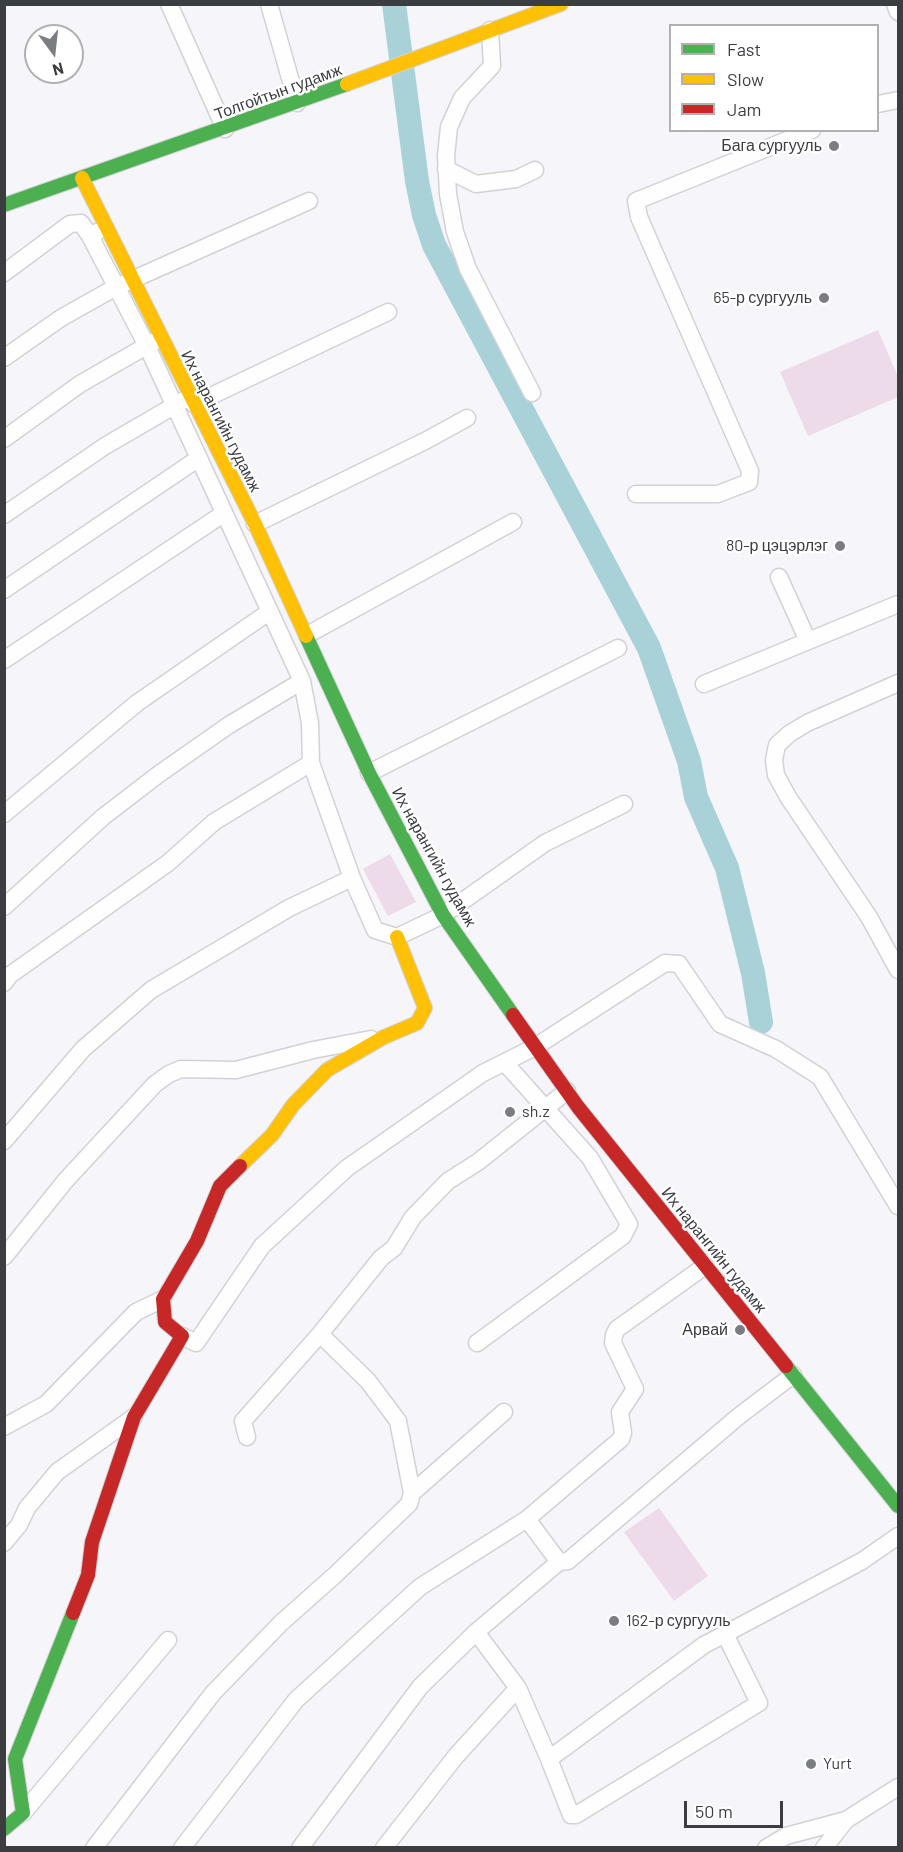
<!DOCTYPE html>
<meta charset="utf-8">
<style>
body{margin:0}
#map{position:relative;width:903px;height:1852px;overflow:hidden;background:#f5f5fa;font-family:Barlow,sans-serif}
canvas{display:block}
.frame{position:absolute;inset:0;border:6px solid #3b3d41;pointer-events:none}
.legend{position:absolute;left:669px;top:24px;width:210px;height:108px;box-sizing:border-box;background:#fff;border:2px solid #b1b1b3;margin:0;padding:8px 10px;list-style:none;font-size:18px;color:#3b3d41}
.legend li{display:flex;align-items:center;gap:12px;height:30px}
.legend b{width:30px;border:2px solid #b1b1b3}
.north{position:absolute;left:24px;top:24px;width:60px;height:60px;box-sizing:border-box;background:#fff;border:2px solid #b1b1b3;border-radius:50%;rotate:165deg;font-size:16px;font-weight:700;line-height:24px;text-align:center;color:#3b3d41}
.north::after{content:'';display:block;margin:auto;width:21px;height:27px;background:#7c7d82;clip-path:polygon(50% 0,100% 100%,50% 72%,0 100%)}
.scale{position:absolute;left:684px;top:1801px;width:99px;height:27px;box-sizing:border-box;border:3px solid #3b3d41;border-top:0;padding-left:8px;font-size:18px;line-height:21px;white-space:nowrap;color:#3b3d41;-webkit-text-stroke:4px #fff;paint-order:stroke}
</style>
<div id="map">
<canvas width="903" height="1852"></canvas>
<div class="frame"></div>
<ul class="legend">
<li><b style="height:8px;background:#4caf50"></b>Fast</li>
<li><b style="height:8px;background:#ffc107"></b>Slow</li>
<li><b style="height:8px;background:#c62828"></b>Jam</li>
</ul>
<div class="north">N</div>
<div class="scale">50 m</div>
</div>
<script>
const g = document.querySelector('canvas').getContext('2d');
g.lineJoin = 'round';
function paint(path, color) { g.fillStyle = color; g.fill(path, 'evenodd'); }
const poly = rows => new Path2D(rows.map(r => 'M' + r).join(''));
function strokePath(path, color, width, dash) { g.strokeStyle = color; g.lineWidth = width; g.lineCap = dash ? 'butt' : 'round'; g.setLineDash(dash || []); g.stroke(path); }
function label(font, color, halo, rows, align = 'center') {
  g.font = font + ' Barlow,sans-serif'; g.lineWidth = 5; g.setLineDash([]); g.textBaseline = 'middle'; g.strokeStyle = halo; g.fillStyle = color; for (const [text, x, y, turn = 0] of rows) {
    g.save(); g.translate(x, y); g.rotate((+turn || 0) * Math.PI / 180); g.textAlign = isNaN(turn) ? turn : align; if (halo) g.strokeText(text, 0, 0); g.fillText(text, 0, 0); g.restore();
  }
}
const green = poly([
 [878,330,898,377,898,397,808,436,780,372],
 [390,854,416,902,388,916,363,869],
 [659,1508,708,1576,674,1601,624,1532]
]);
const river = poly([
 [394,4,417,181,424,215,434,245,649,648,689,761,696,797,727,868,753,973,761,1022]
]);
const street = poly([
 [169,4,225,129],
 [269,4,297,103],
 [895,4,898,12],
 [490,30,492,66,462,98,449,127,446,156,448,194,455,232,468,269,532,393],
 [878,104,898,100],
 [446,169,476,184,516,179,535,170],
 [90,236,147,346,302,681,310,723,311,763,352,878,375,930,397,937,443,915,545,843,624,804],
 [4,273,70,224,81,223,90,236,97,232],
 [4,358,61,318,116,287,309,201],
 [194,404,388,312],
 [4,439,80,384,155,341],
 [636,494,718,494,749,482,750,471,639,217,636,201,812,130],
 [4,515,105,446,184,400],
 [255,524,425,441,467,418],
 [779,577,808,641],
 [4,590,199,458],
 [307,635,513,522],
 [4,660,223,514],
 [898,683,807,723,789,734,777,745,774,760,776,775,788,797,869,917,898,970],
 [704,684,898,604],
 [369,773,618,648],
 [4,814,137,703,269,612],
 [4,907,103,817,159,774,229,725,302,681],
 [4,983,10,975,168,863,214,822,311,763],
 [4,1141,83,1049,151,990,289,908,352,878],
 [4,1257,66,1180,155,1084,169,1074,181,1069,236,1070,313,1050,371,1039],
 [182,1336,196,1343,262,1246,347,1168,483,1073,535,1047,665,963,679,964,720,1024,776,1049,820,1077,898,1206],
 [477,1343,623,1236,629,1224,590,1158,505,1063],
 [4,1427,46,1404,136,1312,163,1299],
 [247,1437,243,1421,320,1334],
 [412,1493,504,1412],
 [527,1519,559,1562],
 [4,1543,19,1525,27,1508,57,1472,134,1417],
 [725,1634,759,1703,576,1815,571,1815,549,1759,704,1645,725,1634,862,1561,898,1536],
 [518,1688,549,1759],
 [23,1813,168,1640],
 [94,1848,213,1693,281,1623,335,1575,409,1504,412,1493,398,1421,368,1381,320,1334,381,1258,394,1248,413,1217,448,1181,478,1162,567,1091],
 [182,1848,296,1700,420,1587,527,1519,621,1439,623,1433,620,1412,635,1389,613,1343,614,1335,617,1329,705,1266],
 [300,1848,420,1687,476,1632,559,1562,568,1561,739,1416,793,1375],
 [384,1848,456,1756,518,1688,476,1632],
 [766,1848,786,1836,846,1820],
 [824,1848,846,1820,898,1787]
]);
const fast = poly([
 [4,205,347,84],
 [306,636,369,773,443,915,513,1015],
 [786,1366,898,1506],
 [4,1829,23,1813,15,1759,73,1613]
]);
const slow = poly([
 [347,84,561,4],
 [82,178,255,524,306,636],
 [240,1166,272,1135,293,1105,327,1070,384,1037,417,1023,425,1008,397,937]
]);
const jam = poly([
 [513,1015,578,1107,786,1366],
 [73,1613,88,1575,92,1542,134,1417,182,1336,165,1322,163,1299,197,1241,220,1186,240,1166]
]);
const markers = [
 [834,146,6,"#7c7d82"],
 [824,298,6,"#7c7d82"],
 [840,546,6,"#7c7d82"],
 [510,1112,6,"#7c7d82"],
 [740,1330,6,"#7c7d82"],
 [614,1621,6,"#7c7d82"],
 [811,1764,6,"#7c7d82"]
];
const streetNames = [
 ["Толгойтын гудамж",278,92,-20],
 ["Их нарангийн гудамж",221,421,63],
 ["Их нарангийн гудамж",434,857,61],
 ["Их нарангийн гудамж",714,1250,51]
];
const poiNames = [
 ["Бага сургууль",822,146],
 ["65-р сургууль",812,298],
 ["80-р цэцэрлэг",828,546],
 ["sh.z",522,1112,"left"],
 ["Арвай",728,1330],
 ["162-р сургууль",626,1621,"left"],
 ["Yurt",823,1764,"left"]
];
paint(green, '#eddbea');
strokePath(river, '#a8d2d8', 24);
strokePath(street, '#d2d2d6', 19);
strokePath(fast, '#d2d2d6', 16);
strokePath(slow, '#d2d2d6', 16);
strokePath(jam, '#d2d2d6', 16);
strokePath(street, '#fefefe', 16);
strokePath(fast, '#4caf50', 14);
strokePath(slow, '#ffc107', 14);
strokePath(jam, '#c62828', 14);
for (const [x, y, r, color] of markers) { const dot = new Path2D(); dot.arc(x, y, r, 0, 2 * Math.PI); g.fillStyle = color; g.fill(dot); strokePath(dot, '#fff', 2); }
label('16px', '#3b3d41', '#fff', streetNames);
label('16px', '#3b3d41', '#fff', poiNames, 'right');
</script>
